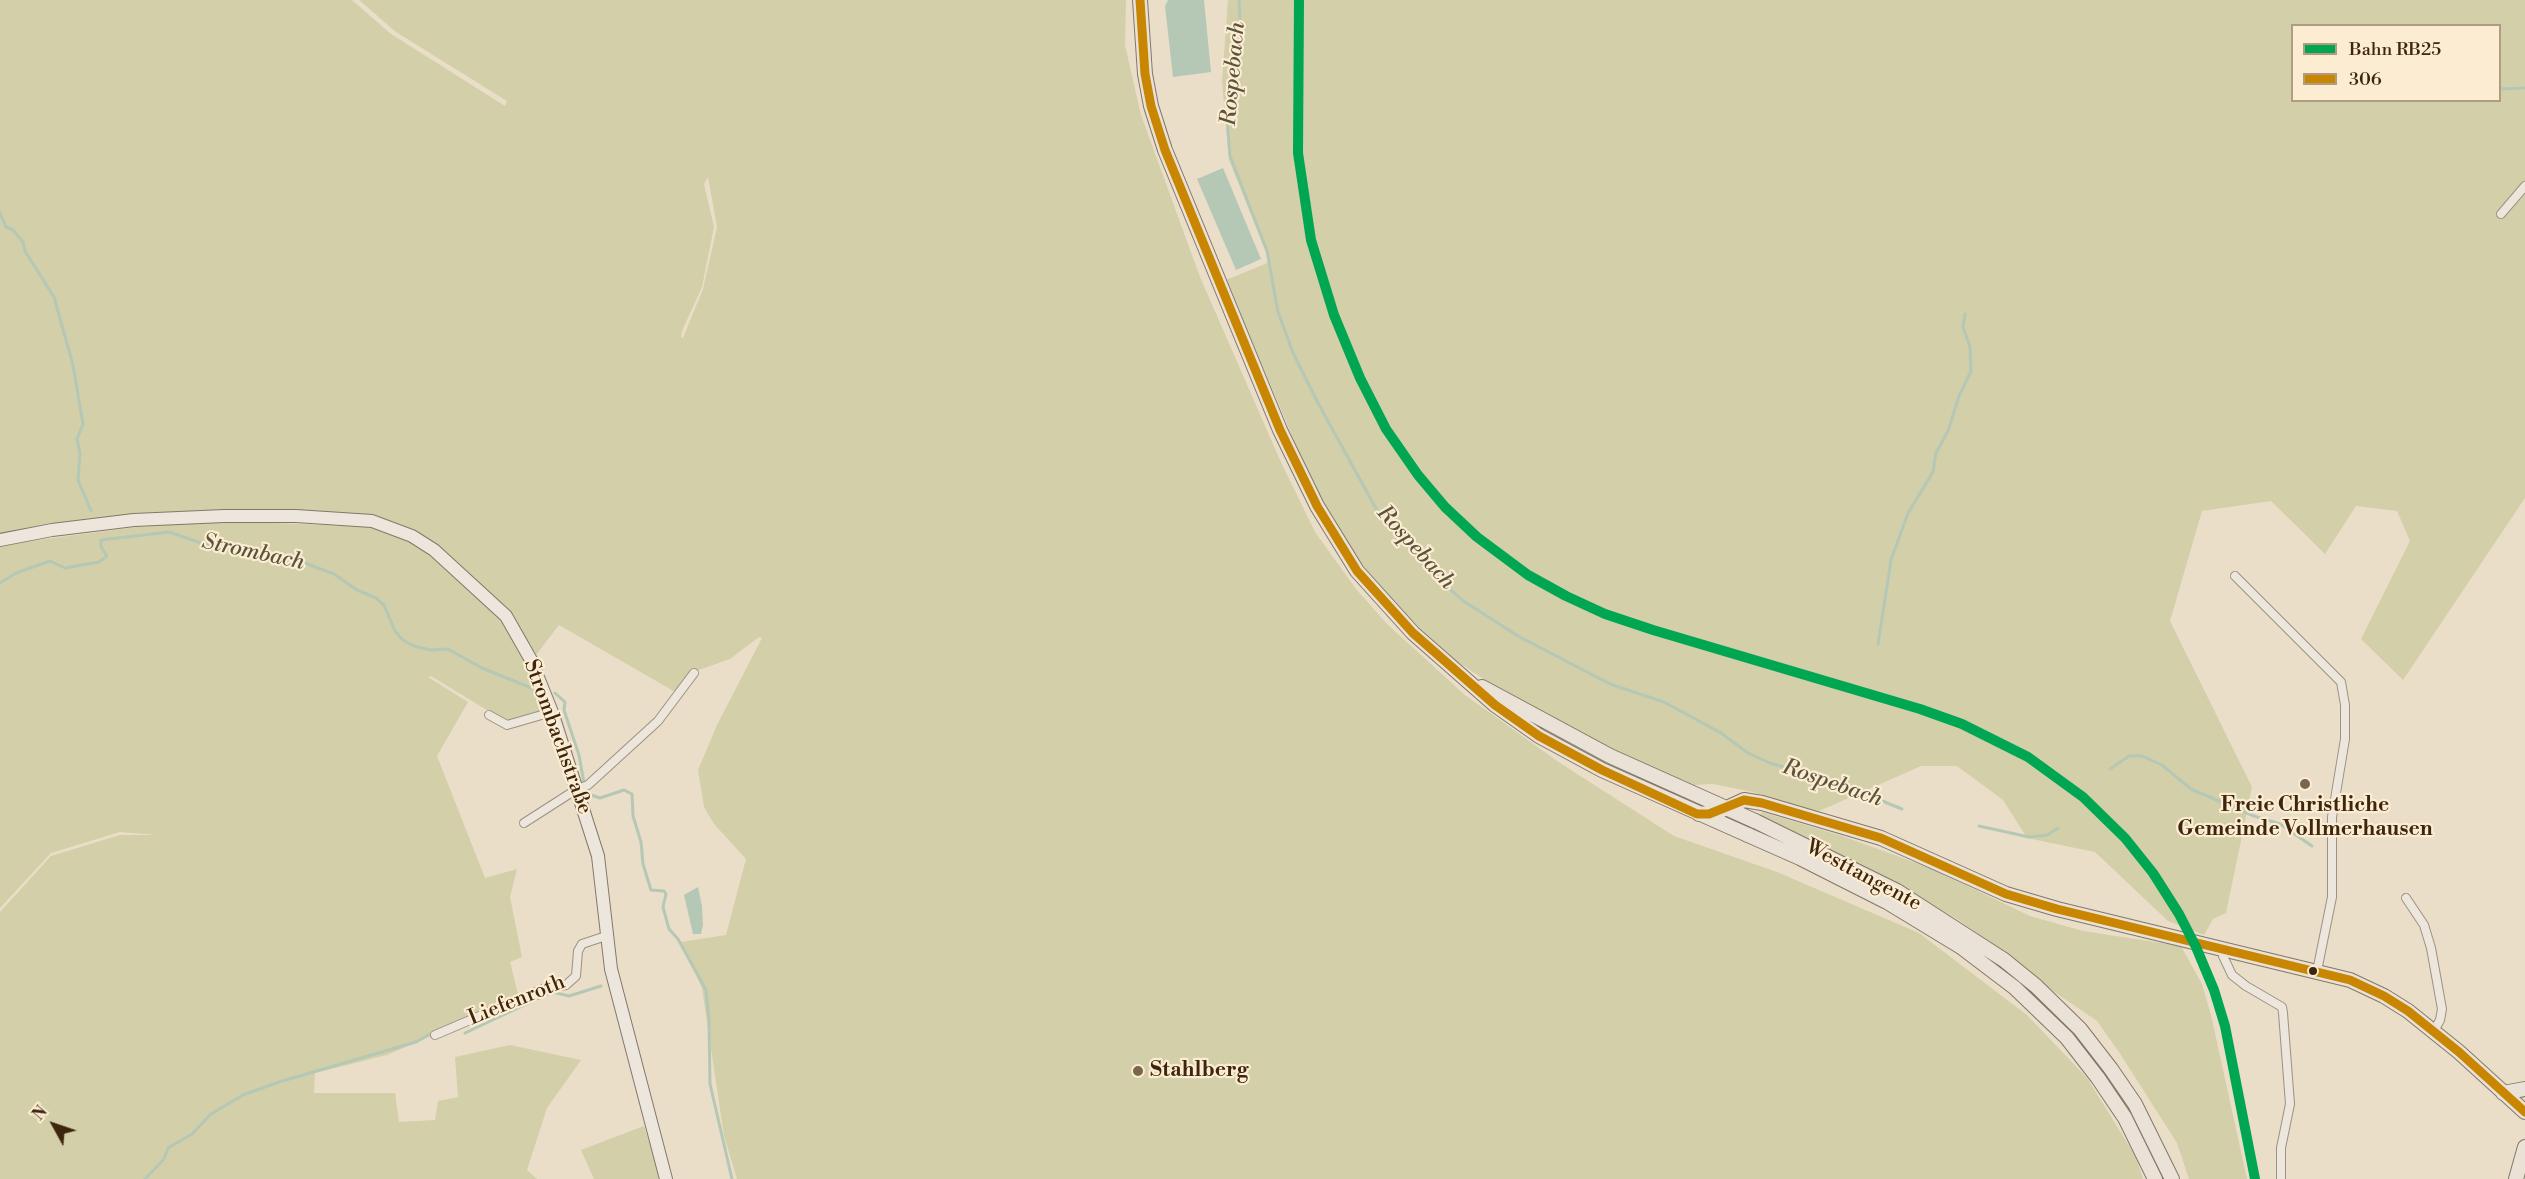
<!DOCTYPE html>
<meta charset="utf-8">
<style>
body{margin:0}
#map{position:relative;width:2525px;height:1179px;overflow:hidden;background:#eadec8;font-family:"Libre Bodoni",serif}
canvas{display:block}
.legend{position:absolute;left:2291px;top:24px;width:210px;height:78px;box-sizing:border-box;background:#fbecd2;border:2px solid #af9d83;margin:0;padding:8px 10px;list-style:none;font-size:18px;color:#3d260d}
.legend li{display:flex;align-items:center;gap:12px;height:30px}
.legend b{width:30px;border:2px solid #af9d83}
.north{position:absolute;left:24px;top:1095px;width:60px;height:60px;-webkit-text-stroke:4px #fbecd2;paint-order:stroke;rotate:310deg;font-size:16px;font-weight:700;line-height:24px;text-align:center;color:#3d260d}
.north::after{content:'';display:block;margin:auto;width:21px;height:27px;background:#3d260d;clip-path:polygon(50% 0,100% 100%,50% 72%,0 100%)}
</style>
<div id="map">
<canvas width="2525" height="1179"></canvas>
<ul class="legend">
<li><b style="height:8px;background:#00a651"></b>Bahn RB25</li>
<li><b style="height:8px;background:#c88603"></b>306</li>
</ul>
<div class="north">N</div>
</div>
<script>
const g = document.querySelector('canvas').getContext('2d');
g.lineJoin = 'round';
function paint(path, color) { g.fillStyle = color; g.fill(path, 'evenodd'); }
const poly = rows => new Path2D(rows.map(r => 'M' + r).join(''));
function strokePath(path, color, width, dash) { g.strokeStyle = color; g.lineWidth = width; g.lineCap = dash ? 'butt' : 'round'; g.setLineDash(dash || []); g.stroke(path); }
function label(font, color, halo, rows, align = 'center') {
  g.font = font + ' "Libre Bodoni",serif'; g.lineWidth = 4.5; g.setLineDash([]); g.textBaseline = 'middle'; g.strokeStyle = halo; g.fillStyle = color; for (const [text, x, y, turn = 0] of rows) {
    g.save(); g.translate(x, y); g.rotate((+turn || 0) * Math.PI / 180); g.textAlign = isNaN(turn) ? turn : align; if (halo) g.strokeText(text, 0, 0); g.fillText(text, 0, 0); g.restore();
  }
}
const green = poly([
 [0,0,352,0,391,34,505,106,507,101,396,32,359,0,1126,0,1125,45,1141,115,1200,277,1280,460,1315,532,1356,589,1387,624,1465,695,1560,763,1674,836,1777,872,1919,933,2027,1015,2087,1078,2136,1157,2143,1179,737,1179,724,1136,702,988,681,942,726,935,746,859,714,824,704,807,698,770,717,725,762,638,759,637,730,659,693,672,677,693,559,625,536,655,512,615,468,575,372,517,333,512,228,511,0,535],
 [708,177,717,227,703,289,683,338,681,337,682,331,702,287,714,227,704,184],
 [1228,0,2525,0,2525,498,2403,680,2361,639,2410,541,2397,511,2356,506,2325,554,2271,501,2202,511,2170,621,2252,787,2226,913,2213,919,2204,935,2168,921,2095,852,2027,838,2003,800,1957,766,1921,766,1817,812,1753,792,1713,784,1693,785,1675,780,1615,752,1503,692,1455,660,1395,605,1367,571,1338,530,1313,485,1226,280,1270,262,1229,160,1222,81],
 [2292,26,2500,26,2500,100,2292,100],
 [227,521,373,527,408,538,462,581,500,617,529,668,546,713,508,723,431,676,428,677,468,702,437,756,485,878,517,869,510,897,522,957,510,962,519,998,387,1055,315,1073,314,1093,395,1093,399,1122,435,1120,438,1101,458,1097,455,1057,510,1045,581,1060,547,1108,527,1170,537,1179,0,1179,0,912,51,856,120,835,157,835,120,832,51,853,0,908,0,545,137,527],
 [1493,696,1631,772,1705,806,1707,809,1630,777,1567,744],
 [1762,812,1842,836,1930,868,2030,916,2083,931,2181,946,2202,984,2211,1015,2247,1179,2189,1179,2177,1143,2121,1055,2097,1021,2037,980,2002,950,1957,919,1896,884,1835,852,1758,817],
 [644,1126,661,1179,594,1179,581,1150]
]);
const water = poly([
 [1168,0,1204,0,1211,72,1173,77,1165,6],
 [1223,168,1261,259,1236,270,1197,179],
 [698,887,702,906,703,925,701,934,693,934,684,895]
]);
const stream = poly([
 [1239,0,1241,36,1233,70,1227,119,1230,156,1267,251,1278,312,1293,353,1318,403,1379,514,1427,568,1462,600,1518,636,1610,684,1664,702,1721,733,1748,753,1770,763,1833,781,1902,809],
 [2500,87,2502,89,2525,88],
 [0,213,6,227,13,230,23,242,25,251,54,297,73,365,83,424,77,439,80,453,78,480,91,511],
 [0,583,16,573,50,561,65,568,99,562,107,556,101,547,101,540,169,532,213,547,244,549,294,559,334,574,357,590,376,598,384,605,395,631,403,640,414,646,430,650,448,649,482,668,534,689],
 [1878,644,1891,560,1908,513,1933,472,1936,453,1948,431,1959,396,1971,371,1970,347,1963,327,1965,314],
 [555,693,565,702,564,710,579,755,584,783],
 [2110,769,2129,756,2142,756,2162,765,2191,789,2254,816,2280,824,2312,846],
 [588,791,591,795,600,798,624,790,632,794,633,816,641,842,643,864,651,890,664,891,666,894,663,907,669,929,678,939,706,990,709,1021,710,1084,732,1179],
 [1979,826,2029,837,2047,835,2058,828],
 [465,1033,552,992,569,996,601,986],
 [145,1179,164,1159,168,1148,192,1134,211,1114,243,1095,279,1082,416,1042,432,1033]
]);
const minor = poly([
 [2501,214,2525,186],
 [2235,576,2341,682,2345,705,2345,739,2332,817,2332,897,2317,971],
 [489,715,507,725,552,712],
 [524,823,577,789,588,785,658,721,694,673],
 [2406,898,2424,925,2431,948,2442,1009,2440,1020,2434,1031],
 [2222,947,2223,956,2232,975,2246,986,2282,1007,2283,1013,2290,1104,2281,1148,2281,1179],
 [435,1035,545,988,566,985,576,976,578,951,582,944,606,936]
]);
const secondary = poly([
 [0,540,52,530,134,520,224,516,296,516,372,521,412,536,434,550,506,616,531,660,552,712,598,856,611,969,666,1179]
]);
const primary = poly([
 [1140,0,1145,74,1151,106,1165,150,1280,430,1317,506,1357,571,1413,633,1495,705,1539,736,1602,770,1748,835],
 [1482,687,1610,756,1755,821],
 [1699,814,1718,812,1744,800,1762,803,1881,838,2006,894,2057,909,2350,980,2384,996,2408,1011,2459,1052,2525,1112],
 [2503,1093,2525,1089],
 [2516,1179,2525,1147]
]);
const trunk = poly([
 [1755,821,1897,891,2004,960,2036,986,2080,1029,2111,1069,2135,1104,2172,1179],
 [1748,835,1800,858,1887,902,1961,947,2015,988,2067,1038,2098,1078,2125,1118,2155,1179]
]);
const bus1 = poly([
 [1140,0,1145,74,1151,106,1165,150,1280,430,1317,506,1357,571,1413,633,1495,705,1539,736,1602,770,1697,814,1709,814,1744,800,1762,803,1881,838,2006,894,2057,909,2350,980,2384,996,2408,1011,2459,1052,2525,1112]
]);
const rail1 = poly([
 [1299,0,1298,153,1311,240,1334,315,1360,378,1386,429,1418,475,1445,507,1477,537,1528,575,1566,596,1605,614,1653,630,1920,709,1962,724,2028,757,2083,797,2125,838,2153,873,2179,914,2196,947,2214,990,2225,1026,2255,1179]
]);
const markers = [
 [2305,784,6,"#7a664e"],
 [2313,971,5,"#3d260d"],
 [1138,1071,6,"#7a664e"]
];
const streetNames = [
 ["Strombachstraße",557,737,70],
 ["Westtangente",1863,876,28],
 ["Liefenroth",517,1001,-22]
];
const poiNames = [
 ["Freie Christliche",2305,806],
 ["Gemeinde Vollmerhausen",2305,830],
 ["Stahlberg",1150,1071,"left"]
];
const waterNames = [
 ["Rospebach",1234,74,-85],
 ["Rospebach",1415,548,48],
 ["Strombach",253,553,12],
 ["Rospebach",1832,784,19]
];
paint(green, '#d2cfa9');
paint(water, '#b5c8b5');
strokePath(stream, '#b5c8b5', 3);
strokePath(minor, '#9b9282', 10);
strokePath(secondary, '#82786a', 14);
strokePath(primary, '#82786a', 16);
strokePath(trunk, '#82786a', 16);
strokePath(minor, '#ede6dc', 8);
strokePath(secondary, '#ede6dc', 12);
strokePath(primary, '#eae2d6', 14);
strokePath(trunk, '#eae2d6', 14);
strokePath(bus1, '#c88603', 9);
strokePath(rail1, '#00a651', 10);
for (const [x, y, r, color] of markers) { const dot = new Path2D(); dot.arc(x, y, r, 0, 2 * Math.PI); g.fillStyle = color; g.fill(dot); strokePath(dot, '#fbecd2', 2); }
label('21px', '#3d260d', '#fbecd2', streetNames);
label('bold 21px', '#3d260d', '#fbecd2', poiNames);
label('italic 22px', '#5a543d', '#fbecd2', waterNames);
</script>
